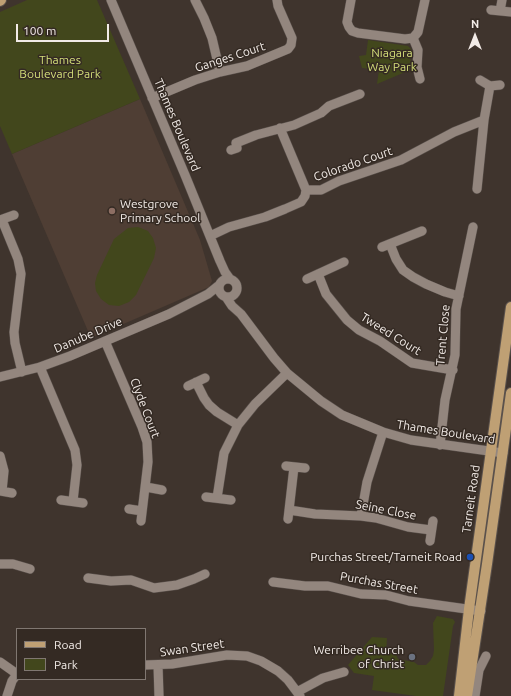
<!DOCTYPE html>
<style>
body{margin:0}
#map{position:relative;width:511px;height:696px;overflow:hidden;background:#3f342d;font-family:Ubuntu,sans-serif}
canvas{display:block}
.legend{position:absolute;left:16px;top:628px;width:130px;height:52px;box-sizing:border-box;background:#342a23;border:1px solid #807771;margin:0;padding:5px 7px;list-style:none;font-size:12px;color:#f2ebe7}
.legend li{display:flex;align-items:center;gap:8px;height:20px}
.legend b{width:20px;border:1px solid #807771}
.north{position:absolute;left:455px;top:16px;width:40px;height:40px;-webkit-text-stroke:3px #342a23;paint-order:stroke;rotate:0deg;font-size:11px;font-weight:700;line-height:16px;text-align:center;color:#f2ebe7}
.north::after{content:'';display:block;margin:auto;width:14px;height:18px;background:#f2ebe7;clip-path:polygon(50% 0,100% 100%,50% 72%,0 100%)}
.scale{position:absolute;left:16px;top:24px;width:93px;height:18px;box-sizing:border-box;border:2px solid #f2ebe7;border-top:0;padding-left:5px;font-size:12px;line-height:14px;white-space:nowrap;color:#f2ebe7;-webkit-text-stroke:3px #342a23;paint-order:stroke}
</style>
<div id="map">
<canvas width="511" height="696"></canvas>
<ul class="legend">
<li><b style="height:5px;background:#bfa074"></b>Road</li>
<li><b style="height:11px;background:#42471c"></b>Park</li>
</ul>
<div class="north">N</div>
<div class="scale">100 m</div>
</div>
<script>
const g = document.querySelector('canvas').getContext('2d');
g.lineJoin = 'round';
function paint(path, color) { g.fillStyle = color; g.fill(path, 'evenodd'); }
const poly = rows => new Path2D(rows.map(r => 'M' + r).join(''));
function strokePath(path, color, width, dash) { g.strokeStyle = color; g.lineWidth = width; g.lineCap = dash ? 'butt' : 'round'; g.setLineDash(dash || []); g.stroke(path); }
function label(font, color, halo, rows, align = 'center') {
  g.font = font + ' Ubuntu,sans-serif'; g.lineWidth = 3; g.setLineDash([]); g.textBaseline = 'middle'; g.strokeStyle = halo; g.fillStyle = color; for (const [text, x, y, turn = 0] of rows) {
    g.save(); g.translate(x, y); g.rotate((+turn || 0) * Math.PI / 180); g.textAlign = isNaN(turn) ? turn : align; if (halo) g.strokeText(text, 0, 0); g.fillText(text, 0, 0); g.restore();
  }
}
const built = poly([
 [140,99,200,240,212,281,209,287,91,338,12,154]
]);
const green = poly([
 [27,0,97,0,140,99,12,154,0,126,0,12],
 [368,40,408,46,411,49,410,70,377,84,379,70,362,68,359,56,366,55],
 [138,227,148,231,153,238,156,248,154,258,136,295,129,302,119,306,109,305,101,299,96,291,95,283,97,275,114,239,128,228],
 [437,616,453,619,455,622,453,626,443,696,416,696,372,690,374,676,354,673,348,665,372,637,387,638,386,653,396,654,398,659,414,662,418,665,426,665,430,661,433,656,434,650,433,623]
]);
const minor = poly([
 [111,0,185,175,220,261,225,272,230,279],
 [195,0,204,18,212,38,220,72],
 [351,0,347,22,349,27,352,31,358,33,405,39,413,38],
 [491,10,511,12],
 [500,11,502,0],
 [420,79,417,67,418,50,413,38,418,32,425,0],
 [480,80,490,86,500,85],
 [152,98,195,80,220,72,247,66,288,49,291,45,292,38,278,6,277,0],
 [280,128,306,190],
 [231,150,237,148,236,143,256,135,294,125,321,113,329,106,360,94],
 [477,189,484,120,490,86],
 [0,220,14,215],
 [2,220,18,259,21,274,14,332,15,343,22,372],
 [210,236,229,227,265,217,285,209,301,202,305,196,306,190,321,190,339,181,401,160,454,132,484,120],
 [390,244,396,259,403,270,413,277,426,284,445,292,459,296],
 [382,247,422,231],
 [318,274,326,294,347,320,359,330,380,341,412,363,453,370],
 '219 288a9 9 0 1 1 18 0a9 9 0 1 1-18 0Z',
 [307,279,344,262],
 [226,297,232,306,241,314,274,358,287,373,321,401,342,415,383,432,411,440,503,453],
 [105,341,142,427,147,442,148,462,141,521],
 [40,367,75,450,77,465,73,501],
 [0,377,40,367,70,356,169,314,208,294,218,286],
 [196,382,204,398,209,405,217,412,238,425],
 [188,386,205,378],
 [440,445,445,400,455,355,456,309,473,227],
 [0,456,4,471,2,491],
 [286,466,305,468],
 [146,487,162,490],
 [0,491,12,493],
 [206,497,231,500],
 [217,498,224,453,238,425,255,404,287,373],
 [61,500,83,503],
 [129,509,142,511],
 [289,510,315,514,361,516,376,518,408,527,431,530],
 [361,516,367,482,383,432],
 [288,519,294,467],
 [430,541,433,521],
 [0,564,13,564,30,569],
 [88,578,111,581,131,580,154,588,177,585,194,579,205,574],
 [273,582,305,586,328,586,361,594,386,595,409,601,481,611],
 [0,662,17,674],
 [145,665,172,664,227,655,247,656,261,661,278,671,288,680,300,696],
 [158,665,159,696],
 [297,692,323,678,344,672],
 [7,696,12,681,17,674],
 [475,696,479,670,486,656]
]);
const major = poly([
 [0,1,1,0],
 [459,696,469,609,511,307],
 [467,696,487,564,511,393]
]);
const markers = [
 [112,211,4,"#8d6e63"],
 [470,557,4,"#1a4fb4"],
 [412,657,4,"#6b7280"]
];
const parkNames = [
 ["Niagara",392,53],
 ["Way Park",392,67],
 ["Thames",60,60],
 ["Boulevard Park",60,74]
];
const streetNames = [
 ["Ganges Court",230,57,-18],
 ["Thames Boulevard",177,125,67],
 ["Colorado Court",353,164,-19],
 ["Tweed Court",391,334,32],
 ["Danube Drive",88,335,-23],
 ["Trent Close",443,335,-85],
 ["Clyde Court",145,408,69],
 ["Thames Boulevard",446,432,9],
 ["Tarneit Road",471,499,-82],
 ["Seine Close",386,510,11],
 ["Purchas Street",379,583,10],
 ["Swan Street",192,648,-8]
];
const poiNames = [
 ["Westgrove",120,204,"left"],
 ["Primary School",120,218,"left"],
 ["Purchas Street/Tarneit Road",462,557],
 ["Werribee Church",404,650],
 ["of Christ",404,664]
];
paint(built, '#4f3e34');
paint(green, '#42471c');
strokePath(minor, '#5a514c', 10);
strokePath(major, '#5a514c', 12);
strokePath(minor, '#93867e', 9);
strokePath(major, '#bfa074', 10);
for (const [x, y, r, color] of markers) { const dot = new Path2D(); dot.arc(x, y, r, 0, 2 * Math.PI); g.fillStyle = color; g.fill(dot); strokePath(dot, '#342a23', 1.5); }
label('12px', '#d4df79', '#342a23', parkNames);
label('12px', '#f2ebe7', '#342a23', streetNames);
label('12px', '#f2ebe7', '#342a23', poiNames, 'right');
</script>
